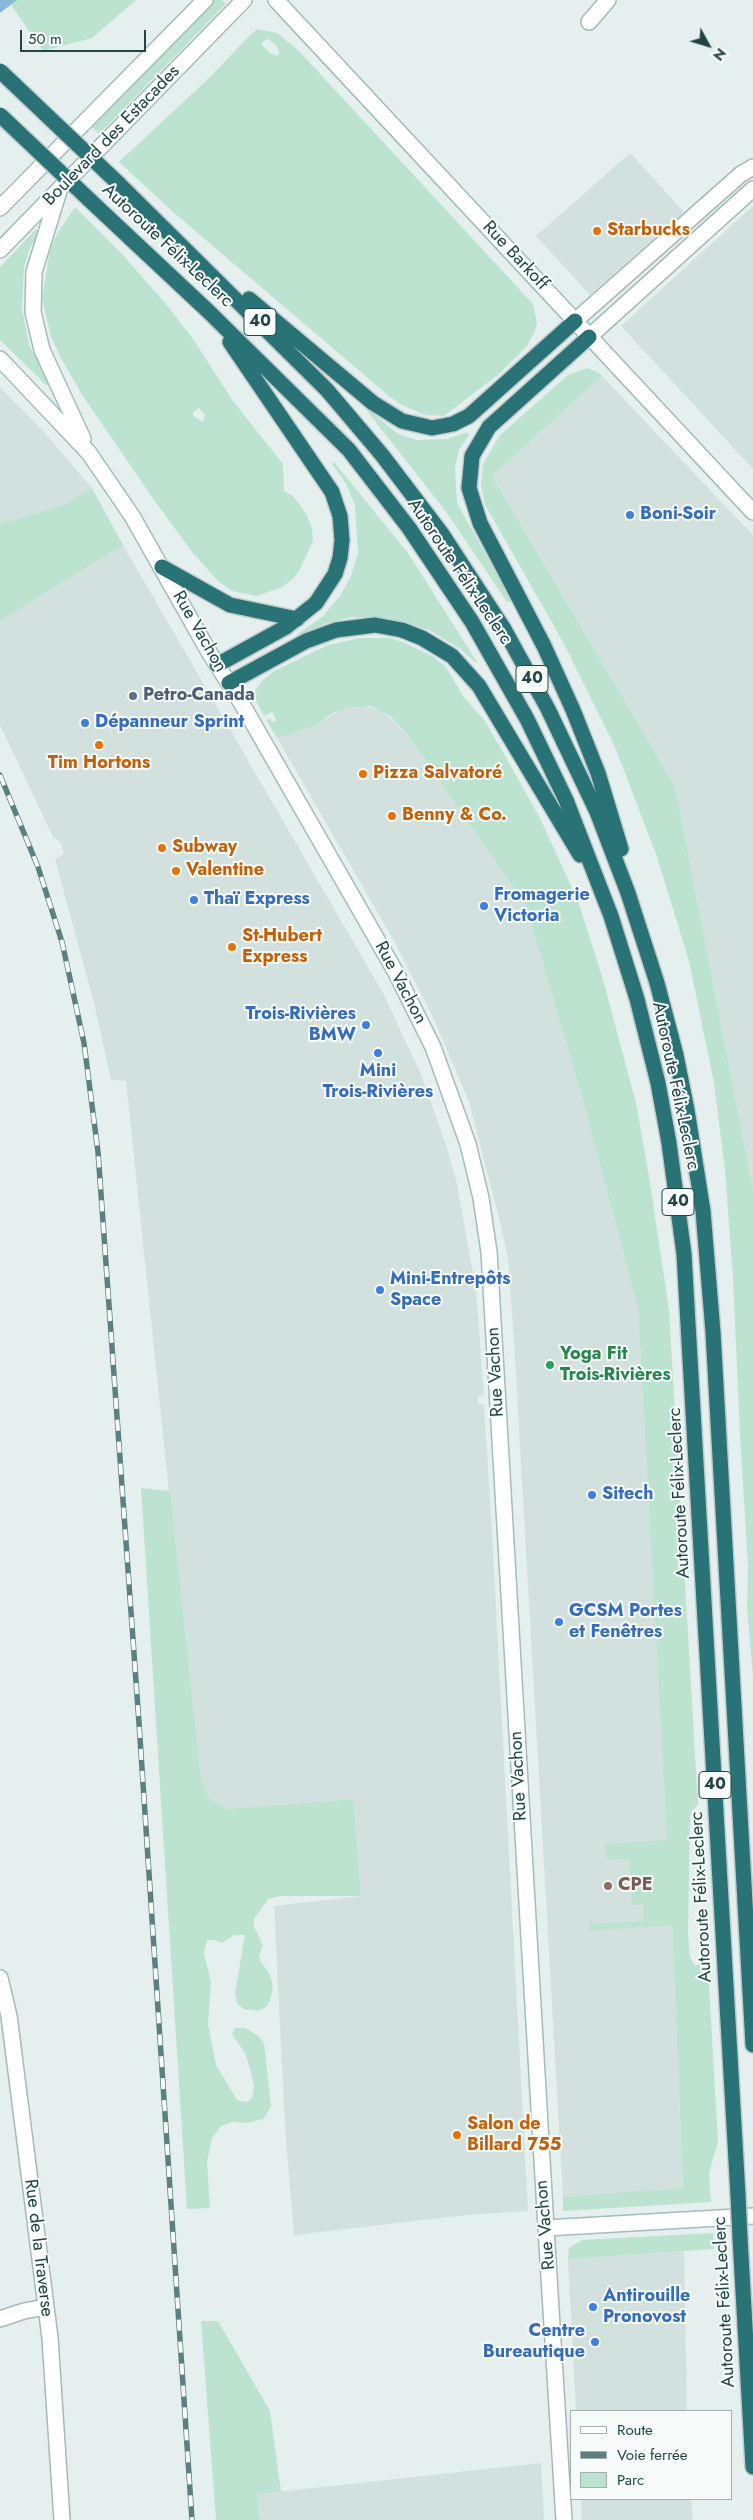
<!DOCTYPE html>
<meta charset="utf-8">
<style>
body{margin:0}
#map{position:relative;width:753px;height:2520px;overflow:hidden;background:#e5f0ee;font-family:Jost,sans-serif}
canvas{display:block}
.legend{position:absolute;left:570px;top:2410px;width:162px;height:90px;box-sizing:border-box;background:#f6fbfa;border:1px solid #a1b2b1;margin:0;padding:6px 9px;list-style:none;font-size:15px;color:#214544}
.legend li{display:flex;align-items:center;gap:10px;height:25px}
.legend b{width:25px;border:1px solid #a1b2b1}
.north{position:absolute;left:683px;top:20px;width:50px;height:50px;-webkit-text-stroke:4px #f6fbfa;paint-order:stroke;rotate:129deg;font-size:14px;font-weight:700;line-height:20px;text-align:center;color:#214544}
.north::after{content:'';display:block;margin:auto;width:18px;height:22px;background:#214544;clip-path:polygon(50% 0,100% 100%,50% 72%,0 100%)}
.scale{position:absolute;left:20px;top:30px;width:126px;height:22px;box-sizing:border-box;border:2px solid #214544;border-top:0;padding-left:6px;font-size:15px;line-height:18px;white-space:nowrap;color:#214544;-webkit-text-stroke:4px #f6fbfa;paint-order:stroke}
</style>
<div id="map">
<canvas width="753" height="2520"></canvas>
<ul class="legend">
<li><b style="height:6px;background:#fff"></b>Route</li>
<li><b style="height:6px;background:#5c807f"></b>Voie ferrée</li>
<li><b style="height:14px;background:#bce3d0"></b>Parc</li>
</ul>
<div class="north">N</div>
<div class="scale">50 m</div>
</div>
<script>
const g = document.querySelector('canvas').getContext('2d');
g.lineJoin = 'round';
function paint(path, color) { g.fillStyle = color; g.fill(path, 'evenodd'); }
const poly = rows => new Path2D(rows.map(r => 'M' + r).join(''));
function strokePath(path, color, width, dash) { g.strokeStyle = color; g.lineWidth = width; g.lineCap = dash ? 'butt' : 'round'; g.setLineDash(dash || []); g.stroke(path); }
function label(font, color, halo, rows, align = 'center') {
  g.font = font + ' Jost,sans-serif'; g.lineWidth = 4; g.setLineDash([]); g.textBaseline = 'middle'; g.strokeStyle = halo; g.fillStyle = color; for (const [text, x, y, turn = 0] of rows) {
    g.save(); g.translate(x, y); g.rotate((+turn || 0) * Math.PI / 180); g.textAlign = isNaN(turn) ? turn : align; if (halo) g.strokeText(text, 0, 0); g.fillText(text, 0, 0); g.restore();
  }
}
const built = poly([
 [630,153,684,212,590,295,536,236],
 [753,206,753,469,621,326],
 [602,376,753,535,753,1190,675,786,492,476],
 [0,387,45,433,92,488,66,504,0,524],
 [123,545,383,993,421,1074,447,1148,457,1184,476,1291,484,1395,478,1396,478,1404,484,1404,492,1532,528,2211,467,2215,294,2235,285,2127,274,1906,361,1896,354,1799,227,1809,210,1799,204,1788,200,1771,192,1711,126,1081,111,1080,94,1003,55,859,64,854,61,843,53,837,0,725,0,621],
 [360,705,382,710,410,738,526,906,585,1108,638,1309,672,1925,683,2189,563,2197,514,1342,508,1259,502,1230,469,1102,433,1017,394,941,277,738,317,725,343,708],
 [684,2251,687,2411,576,2411,568,2259],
 [541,2463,544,2520,260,2520,258,2494],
 [581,2499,691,2499,693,2520,582,2520]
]);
const green = poly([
 [16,0,136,0,92,38,43,51,11,5],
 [214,0,222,0,226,4,99,134,91,126],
 [258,29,277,33,299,51,533,304,537,323,535,331,527,346,499,374,444,416,425,415,402,405,390,397,173,212,119,162,209,78,252,33],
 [268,39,276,45,279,52,278,56,270,53,262,45,262,42],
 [75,207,122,254,166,304,193,339,233,401,283,464,284,491,293,496,307,515,312,528,313,541,300,569,293,579,282,587,257,596,232,591,219,582,192,552,154,500,83,396,62,360,51,337,42,299,50,250,57,234],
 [199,408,205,415,204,420,202,422,193,415,193,412],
 [36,229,39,231,30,248,24,267,22,308,29,345,49,382,47,386,0,340,0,267],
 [587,368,598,372,602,376,492,476,675,786,753,1190,753,1676,747,1608,748,1567,740,1435,733,1278,725,1170,714,1083,689,961,656,854,615,747,563,642,492,517,485,505,481,485,483,464,500,435,568,375],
 [369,410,398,434,417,440,447,439,467,432,469,435,459,450,455,468,457,503,511,600,507,602,447,513,367,411],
 [334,462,408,553,477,662,476,663,459,648,429,630,388,618,352,617,327,623,300,635,299,633,322,617,340,596,351,576,358,553,355,505,346,484,332,464],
 [92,488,123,545,0,621,0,524,66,504],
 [359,638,389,638,403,642,432,656,446,667,463,696,485,721,496,740,539,816,578,901,602,976,636,1103,649,1176,669,1310,698,1805,692,1810,690,1817,688,1935,690,1956,695,1966,700,1964,707,1950,718,2142,709,2173,711,2202,563,2211,563,2197,683,2188,672,1925,589,1931,589,1921,593,1921,594,1924,644,1921,643,1904,632,1905,629,1859,607,1860,605,1844,667,1840,638,1309,585,1108,526,906,410,738,390,716,371,706,349,707,333,713,317,725,277,738,266,720,270,718,273,722,276,720,272,712,264,716,253,695,261,682,274,671,328,645],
 [141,1488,170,1491,200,1771,204,1788,210,1799,227,1809,354,1799,361,1896,281,1896,268,1899,254,1919,254,1927,263,1945,259,1956,260,1960,270,1975,273,1987,270,2001,265,2008,257,2011,244,2009,237,2004,235,1993,245,1935,234,1935,222,1943,214,1940,207,1940,204,1953,211,1982,208,2024,216,2065,237,2100,247,2102,252,2098,254,2087,250,2069,245,2053,232,2034,235,2028,245,2028,257,2035,263,2041,265,2050,271,2107,263,2119,248,2123,232,2122,221,2126,212,2138,207,2162,210,2208,187,2209],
 [713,2233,714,2249,568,2259,569,2248,582,2240],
 [201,2321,218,2321,270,2411,281,2492,258,2494,260,2520,216,2520]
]);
const water = poly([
 [0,0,17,0,0,13]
]);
const street = poly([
 [589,22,608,0],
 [575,321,741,174,753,167],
 [589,337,753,189],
 [0,1978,9,2016,50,2338,62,2520],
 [546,2228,564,2520],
 [0,2319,24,2311,45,2307]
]);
const secondary = poly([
 [276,0,753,512],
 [59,191,34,272,33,312,42,350,83,439],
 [0,208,205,0],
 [0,250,244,0],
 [0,359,89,453,132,516,209,652,242,704,395,971,433,1047,468,1144,481,1198,489,1252,546,2228,753,2216]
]);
const highway = poly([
 [119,184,327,390,382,455,442,534,504,629,548,709,597,812,628,893,657,983,676,1055,687,1110,703,1211,713,1332,753,2045],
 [97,207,209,312,349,450,409,528,472,622,527,719,566,800,611,916,637,999,658,1083,669,1143,684,1254,738,2195],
 [249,299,373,403,402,421,432,428,453,424,469,416,575,321],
 [589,337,489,427,472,456,469,488,480,523,544,646,573,710,598,773,621,849],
 [162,567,230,605,297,619],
 [217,665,286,627,316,603,335,574,340,558,342,540,340,516,332,492,230,342],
 [229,683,306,641,336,630,375,625,402,630,422,638,452,656,479,686,580,855],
 [740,2238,753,2467]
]);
const rail = poly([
 [0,775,38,867,62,942,84,1043,98,1152,139,1723,192,2520]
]);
const highwayBridge = poly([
 [0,71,119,184],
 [0,115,97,207],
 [738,2195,740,2238]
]);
const markers = [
 [597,231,5,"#e8710a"],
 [630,515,5,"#3f7fe0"],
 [133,696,5,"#5c6f8a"],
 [85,723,5,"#3f7fe0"],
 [99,745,5,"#e8710a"],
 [363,774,5,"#e8710a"],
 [392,816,5,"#e8710a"],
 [162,848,5,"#e8710a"],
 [176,871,5,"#e8710a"],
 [194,900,5,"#3f7fe0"],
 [484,906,5,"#3f7fe0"],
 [232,947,5,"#e8710a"],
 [366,1025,5,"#3f7fe0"],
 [378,1053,5,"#3f7fe0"],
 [380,1290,5,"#3f7fe0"],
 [550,1365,5,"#2e9e5b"],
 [592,1495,5,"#3f7fe0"],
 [559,1622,5,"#3f7fe0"],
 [608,1886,5,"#8d6e63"],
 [457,2135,5,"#e8710a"],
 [593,2307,5,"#3f7fe0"],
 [595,2342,5,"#3f7fe0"]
];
const shields = [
 [260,322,32],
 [532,679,32],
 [678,1202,32],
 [715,1785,32]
];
const shieldNames = [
 ["40",260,322],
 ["40",532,679],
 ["40",678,1202],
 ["40",715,1785]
];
const streetNames = [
 ["Boulevard des Estacades",112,136,-46],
 ["Autoroute Félix-Leclerc",167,246,43],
 ["Rue Barkoff",515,256,47],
 ["Autoroute Félix-Leclerc",459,572,56],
 ["Rue Vachon",199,632,60],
 ["Rue Vachon",400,983,62],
 ["Autoroute Félix-Leclerc",675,1086,78],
 ["Rue Vachon",496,1372,-93],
 ["Autoroute Félix-Leclerc",680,1493,-93],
 ["Rue Vachon",519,1776,-93],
 ["Autoroute Félix-Leclerc",702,1897,-93],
 ["Rue Vachon",546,2225,-95],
 ["Rue de la Traverse",38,2248,83],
 ["Autoroute Félix-Leclerc",725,2302,-93]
];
const foodNames = [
 ["Starbucks",607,231],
 ["Tim Hortons",99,764,"center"],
 ["Pizza Salvatoré",373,774],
 ["Benny & Co.",402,816],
 ["Subway",172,848],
 ["Valentine",186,871],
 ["St-Hubert",242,937],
 ["Express",242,958],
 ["Salon de",467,2125],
 ["Billard 755",467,2146]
];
const shopNames = [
 ["Boni-Soir",640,515],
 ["Dépanneur Sprint",95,723],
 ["Fromagerie",494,896],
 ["Victoria",494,917],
 ["Thaï Express",204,900],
 ["Trois-Rivières",356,1015,"right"],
 ["BMW",356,1036,"right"],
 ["Mini",378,1072,"center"],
 ["Trois-Rivières",378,1093,"center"],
 ["Mini-Entrepôts",390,1280],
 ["Space",390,1301],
 ["Sitech",602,1495],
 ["GCSM Portes",569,1612],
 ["et Fenêtres",569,1633],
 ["Antirouille",603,2297],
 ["Pronovost",603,2318],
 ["Centre",585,2332,"right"],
 ["Bureautique",585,2353,"right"]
];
const serviceNames = [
 ["Petro-Canada",143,696]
];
const leisureNames = [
 ["Yoga Fit",560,1355],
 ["Trois-Rivières",560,1376]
];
const educationNames = [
 ["CPE",618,1886]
];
paint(built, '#d3e1de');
paint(green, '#bce3d0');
paint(water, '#87b9da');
strokePath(street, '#a6b9b8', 18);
strokePath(secondary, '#a2bdbb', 18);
strokePath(highway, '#c1cbcb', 18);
strokePath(street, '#fff', 15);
strokePath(secondary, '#fff', 15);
strokePath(highway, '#297275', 15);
strokePath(rail, '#5c807f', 5.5);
strokePath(rail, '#f6fbfa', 4, [11]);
strokePath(highwayBridge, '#c1cbcb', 18, []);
strokePath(highwayBridge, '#297275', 15);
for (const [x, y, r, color] of markers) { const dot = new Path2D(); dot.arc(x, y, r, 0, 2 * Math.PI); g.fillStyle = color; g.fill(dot); strokePath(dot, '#f6fbfa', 2); }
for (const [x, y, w] of shields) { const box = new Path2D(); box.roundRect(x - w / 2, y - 13.5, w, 27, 4); g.fillStyle = '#f6fbfa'; g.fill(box); strokePath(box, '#214544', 1); }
label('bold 16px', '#214544', null, shieldNames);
label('18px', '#214544', '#f6fbfa', streetNames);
label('bold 18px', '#c56008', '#f6fbfa', foodNames, 'left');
label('bold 18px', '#366cbe', '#f6fbfa', shopNames, 'left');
label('bold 18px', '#4e5e75', '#f6fbfa', serviceNames, 'left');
label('bold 18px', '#27864d', '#f6fbfa', leisureNames, 'left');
label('bold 18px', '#785e54', '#f6fbfa', educationNames, 'left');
</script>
